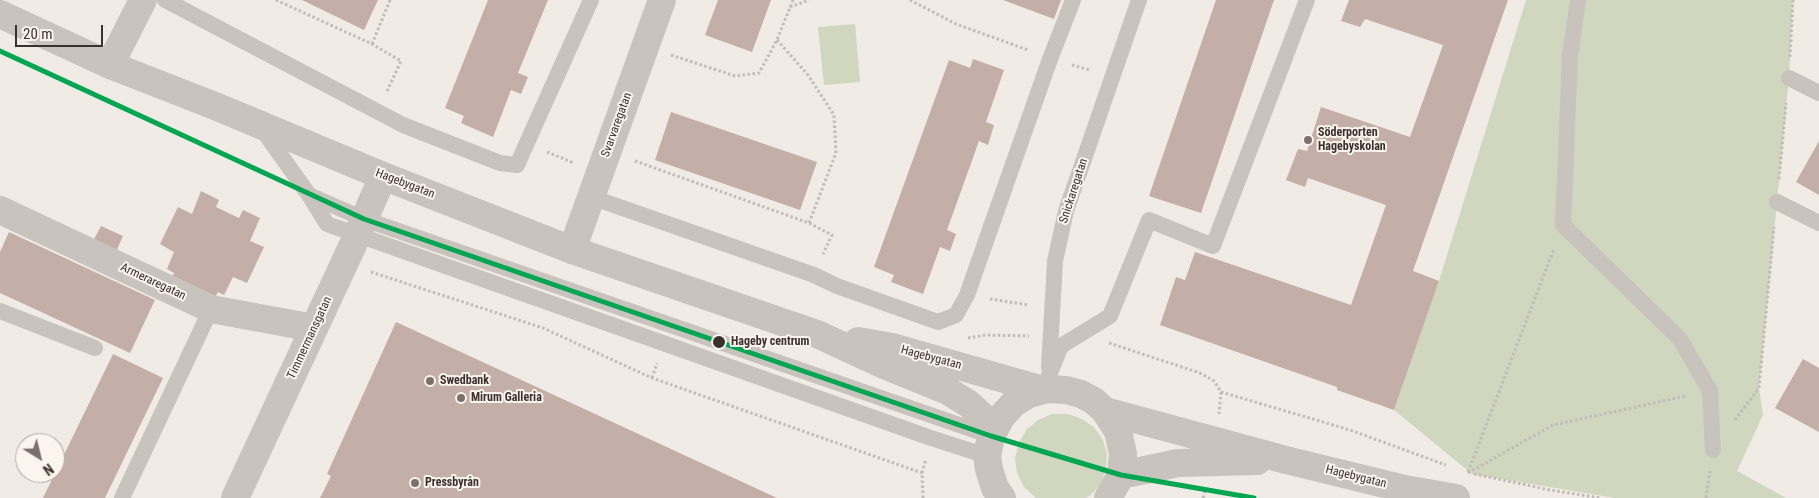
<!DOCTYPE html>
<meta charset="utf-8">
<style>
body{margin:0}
#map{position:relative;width:1819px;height:498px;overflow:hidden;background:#f0ebe5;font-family:"Roboto Condensed",sans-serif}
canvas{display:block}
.north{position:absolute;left:15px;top:433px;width:50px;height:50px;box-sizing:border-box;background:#fbf5ee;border:1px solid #aea6a0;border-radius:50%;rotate:144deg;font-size:14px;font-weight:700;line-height:20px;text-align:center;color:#3b302b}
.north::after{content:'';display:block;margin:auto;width:18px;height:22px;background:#7a716c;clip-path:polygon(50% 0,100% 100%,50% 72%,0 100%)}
.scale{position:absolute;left:15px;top:25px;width:88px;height:22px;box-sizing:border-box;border:2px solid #3b302b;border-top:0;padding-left:6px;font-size:15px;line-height:18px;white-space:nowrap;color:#3b302b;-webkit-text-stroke:4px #fbf5ee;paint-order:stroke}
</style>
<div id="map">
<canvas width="1819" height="498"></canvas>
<div class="north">N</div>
<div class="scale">20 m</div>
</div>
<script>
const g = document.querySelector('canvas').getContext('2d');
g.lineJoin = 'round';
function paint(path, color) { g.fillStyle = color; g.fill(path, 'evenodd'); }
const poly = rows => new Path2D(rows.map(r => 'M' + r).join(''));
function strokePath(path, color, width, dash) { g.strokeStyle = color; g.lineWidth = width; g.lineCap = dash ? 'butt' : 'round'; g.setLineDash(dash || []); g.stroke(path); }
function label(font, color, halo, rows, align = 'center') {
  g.font = font + ' "Roboto Condensed",sans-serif'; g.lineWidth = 4; g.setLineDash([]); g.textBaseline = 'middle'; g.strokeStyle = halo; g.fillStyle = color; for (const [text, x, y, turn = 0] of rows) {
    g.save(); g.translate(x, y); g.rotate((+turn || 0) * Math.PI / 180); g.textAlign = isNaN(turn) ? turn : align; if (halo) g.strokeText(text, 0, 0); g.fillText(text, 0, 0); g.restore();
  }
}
const green = poly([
 [1526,0,1793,0,1789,78,1759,388,1763,415,1737,471,1786,498,1615,498,1472,474,1394,410,1439,281],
 [855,24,860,82,824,85,818,27],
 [1052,414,1068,414,1082,419,1094,427,1103,440,1107,454,1106,469,1101,483,1091,495,1086,498,1036,498,1024,487,1017,473,1015,458,1019,443,1026,430,1038,420]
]);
const building = poly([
 [302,0,378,0,364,30],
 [488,0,548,0,518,73,528,77,521,94,511,90,493,137,461,123,464,116,445,108],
 [718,0,771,0,752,52,705,35],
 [1003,0,1061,0,1054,19],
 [1216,0,1274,0,1201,213,1149,196],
 [1349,0,1508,0,1413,271,1439,281,1394,410,1337,390,1337,387,1160,325,1176,277,1185,280,1195,252,1351,305,1386,205,1308,178,1305,187,1286,180,1298,149,1307,151,1321,107,1410,137,1443,45,1365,19,1360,27,1341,21],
 [973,59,1004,70,986,122,994,125,988,145,979,141,947,230,956,234,950,251,940,247,923,294,891,282,894,275,874,267,949,60,970,68],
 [671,112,817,162,800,210,655,160],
 [1819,141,1819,195,1796,182],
 [201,191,219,200,216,207,239,218,243,210,260,218,250,241,264,247,247,283,233,277,224,295,218,292,212,303,169,284,174,273,167,269,174,252,160,244,178,207,192,214],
 [101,226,123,236,114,256,91,245],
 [9,232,155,300,130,353,0,293,0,252],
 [396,322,777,498,320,498,331,476,327,474],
 [113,354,163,378,105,498,43,498],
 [1803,359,1819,368,1819,432,1775,408]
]);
const path = poly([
 [276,0,372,44,401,61,387,91],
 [910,0,956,24,1028,50],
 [790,7,809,0],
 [777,40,808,75,834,115,836,153,809,223],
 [372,44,390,0],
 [671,55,735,76,759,73,777,40,793,0],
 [1790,57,1793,0],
 [1072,65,1090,70],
 [547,152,574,163],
 [635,161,809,223,832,235,823,254],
 [1779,179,1786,103],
 [371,272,543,328,652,378,922,473],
 [990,299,1029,305],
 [968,338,986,335,1029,336],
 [1109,343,1200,373,1214,381,1221,392,1219,414],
 [652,378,657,363],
 [1221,392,1350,430,1446,465],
 [1735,420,1759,388,1774,227],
 [1468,472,1554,249],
 [1468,473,1553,425,1686,396],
 [1474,474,1550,490,1601,498],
 [923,498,922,473,926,459],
 [1203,498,1205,491],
 [1706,498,1710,471]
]);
const service = poly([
 [165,0,403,125,500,163,517,165,591,0],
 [1578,0,1570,56,1563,225,1680,339,1710,391,1713,450],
 [1789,78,1819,93],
 [262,129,309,195,327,224,931,438,987,456],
 [309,195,364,219,991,436],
 [591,197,814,275,837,286,938,322,956,315,967,295,1050,59,1073,0],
 [1777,202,1819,223],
 [0,311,95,348],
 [1049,367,1055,261,1066,211,1139,0],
 [1043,390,1061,346,1110,316,1149,220,1213,246,1307,0],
 [122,498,211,309]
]);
const minor = poly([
 [110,65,143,0],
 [0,210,211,309,314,328],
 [572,250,662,0],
 [235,498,357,236,383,176]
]);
const tertiary = poly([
 [0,14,110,65,215,106,383,176,572,250,817,334,884,365,948,391,969,404,995,428],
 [858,341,892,347,1043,390],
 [1105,411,1286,460,1405,489,1456,498],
 [1121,475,1178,463,1257,461],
 [1002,498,995,488,989,469,987,456,991,436,1002,416,1014,403,1029,394,1048,389,1066,390,1081,394,1094,401,1105,411,1118,431,1123,454,1121,475,1108,498]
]);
const tram1 = poly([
 [0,51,364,219,991,436,1121,475,1254,498]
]);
const markers = [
 [1308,140,5,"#7a716c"],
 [719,342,7,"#3b302b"],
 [430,381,5,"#7a716c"],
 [461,398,5,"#7a716c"],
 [415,483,5,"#7a716c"]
];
const streetNames = [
 ["Svarvaregatan",617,125,-70],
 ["Hagebygatan",405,184,21],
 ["Snickaregatan",1074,191,-72],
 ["Armeraregatan",153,282,25],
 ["Timmermansgatan",310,338,-65],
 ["Hagebygatan",931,358,15],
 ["Hagebygatan",1356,477,14]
];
const poiNames = [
 ["Söderporten",1318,133],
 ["Hagebyskolan",1318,147],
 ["Swedbank",440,381],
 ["Mirum Galleria",471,398],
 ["Pressbyrån",425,483]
];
const stopNames = [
 ["Hageby centrum",731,342]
];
paint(green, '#d1d6bf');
paint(building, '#c3afa7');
strokePath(path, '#c2bbb6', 3, [2.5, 2.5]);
strokePath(service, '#c9c3be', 16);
strokePath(minor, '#c9c3be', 28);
strokePath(tertiary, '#c9c3be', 28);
strokePath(tram1, '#00a651', 5);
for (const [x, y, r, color] of markers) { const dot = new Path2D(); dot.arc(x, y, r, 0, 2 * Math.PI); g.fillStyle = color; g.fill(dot); strokePath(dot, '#fbf5ee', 2); }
label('12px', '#3b302b', '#fbf5ee', streetNames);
label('bold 12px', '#3b302b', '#fbf5ee', poiNames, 'left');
label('bold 12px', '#3b302b', '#fbf5ee', stopNames, 'left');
</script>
